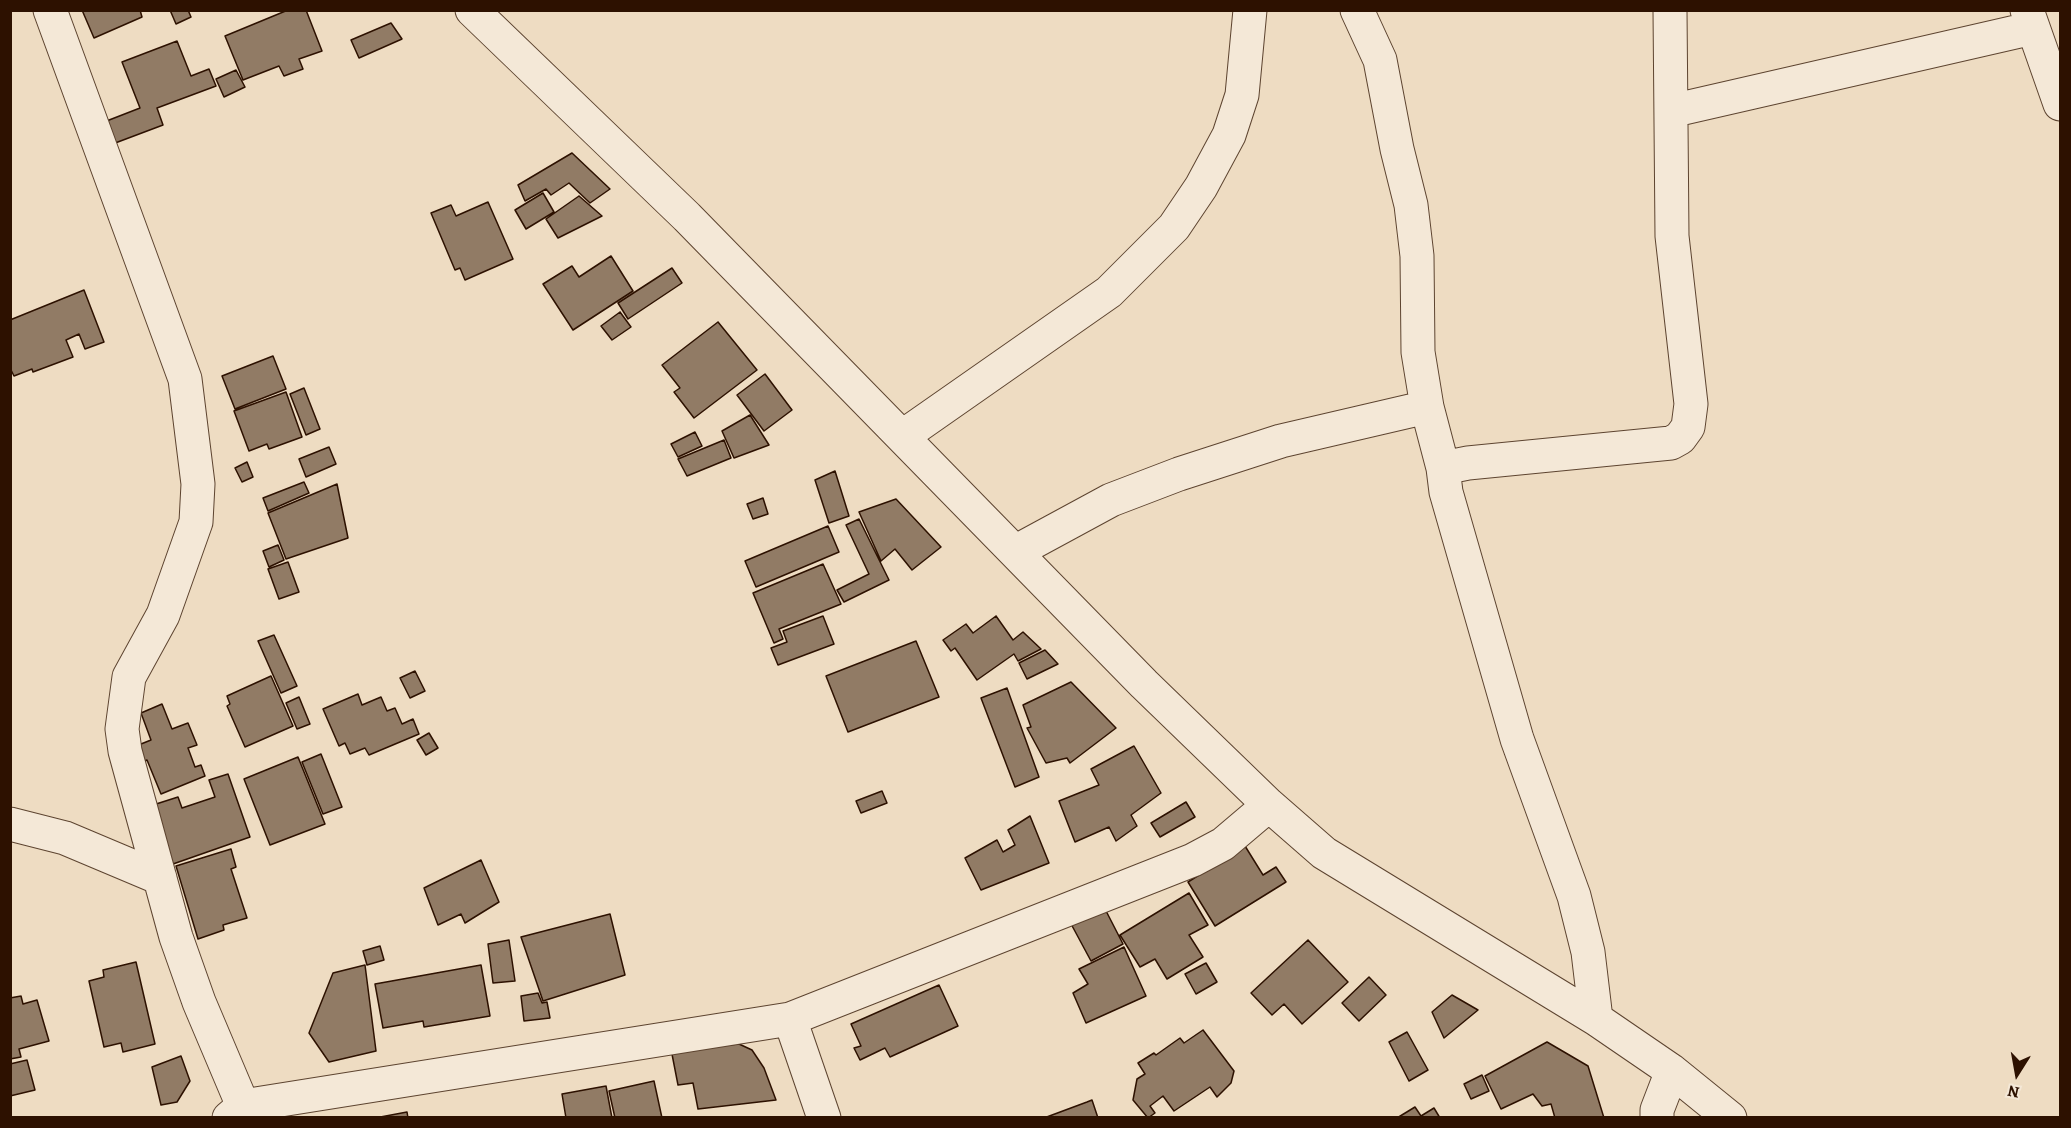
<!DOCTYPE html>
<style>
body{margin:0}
#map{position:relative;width:2071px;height:1128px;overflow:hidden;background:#eedcc2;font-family:Alegreya,serif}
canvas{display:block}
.frame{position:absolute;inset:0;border:12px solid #2d1100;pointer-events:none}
.north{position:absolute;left:1987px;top:1044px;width:60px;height:60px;-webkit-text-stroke:4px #f4e8d7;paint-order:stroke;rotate:191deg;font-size:16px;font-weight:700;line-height:24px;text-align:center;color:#2d1100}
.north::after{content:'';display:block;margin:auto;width:21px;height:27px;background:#2d1100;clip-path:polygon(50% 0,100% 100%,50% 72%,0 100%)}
</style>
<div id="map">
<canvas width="2071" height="1128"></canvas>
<div class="frame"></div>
<div class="north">N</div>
</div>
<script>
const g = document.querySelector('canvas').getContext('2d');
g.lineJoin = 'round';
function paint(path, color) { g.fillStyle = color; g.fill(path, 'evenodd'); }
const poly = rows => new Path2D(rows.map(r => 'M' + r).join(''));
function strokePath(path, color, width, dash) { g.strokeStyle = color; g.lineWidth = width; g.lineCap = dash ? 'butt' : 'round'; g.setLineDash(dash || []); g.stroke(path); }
const building = poly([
 [82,10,140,10,142,17,94,38,82,10],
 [170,10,188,10,191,17,176,24,170,10],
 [288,10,306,10,322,51,299,59,303,69,284,76,279,66,243,80,225,36,288,10],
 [391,23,402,39,359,58,351,40,391,23],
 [177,41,191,76,209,69,216,86,157,108,163,125,94,151,86,129,140,108,122,62,177,41],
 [236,70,245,87,224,97,216,79,236,70],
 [572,153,610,189,590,203,569,183,551,195,546,189,525,201,518,185,572,153],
 [543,193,554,212,526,229,515,210,543,193],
 [579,196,602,216,558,238,546,219,579,196],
 [488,202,513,259,465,280,460,268,455,270,431,213,451,205,456,216,488,202],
 [611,256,633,291,573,330,543,284,572,266,579,277,611,256],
 [672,268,682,283,628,319,618,303,672,268],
 [84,290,104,342,85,349,79,334,66,340,73,357,33,372,32,369,14,376,10,368,10,320,84,290],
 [620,312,631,327,612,340,601,326,620,312],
 [718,322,757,370,694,418,674,392,680,388,662,365,718,322],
 [273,356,286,389,235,409,222,376,273,356],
 [765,374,792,410,764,431,737,395,765,374],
 [304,388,320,429,306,435,290,394,304,388],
 [286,392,302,437,269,449,267,444,249,451,234,411,286,392],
 [750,415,769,445,734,458,722,431,750,415],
 [695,432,702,446,678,457,671,444,695,432],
 [724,440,731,458,687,476,678,459,724,440],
 [329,447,336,464,306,477,299,459,329,447],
 [247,462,253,477,242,482,235,468,247,462],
 [835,471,849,516,829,523,815,480,835,471],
 [304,482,309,493,268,511,263,498,304,482],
 [337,484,348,538,286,559,268,513,337,484],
 [763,498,768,514,753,519,747,504,763,498],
 [896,499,941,547,912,570,895,549,881,561,859,512,896,499],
 [859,519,889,580,844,602,837,590,869,574,846,525,859,519],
 [828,526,839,552,756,587,745,561,828,526],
 [278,545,284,560,269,567,263,551,278,545],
 [288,562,299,592,279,599,268,569,288,562],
 [823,564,841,604,779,629,783,639,774,643,753,593,823,564],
 [823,616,834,644,778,665,771,648,787,642,783,631,823,616],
 [996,616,1013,640,1023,632,1041,649,1018,661,1014,654,977,680,955,648,951,651,943,640,966,624,973,633,996,616],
 [274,635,297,686,281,693,258,641,274,635],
 [916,641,939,697,848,732,826,676,916,641],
 [1045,650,1058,664,1027,679,1019,663,1045,650],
 [415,671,425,691,410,698,400,678,415,671],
 [271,676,293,726,245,747,227,706,230,704,227,696,271,676],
 [1071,682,1116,728,1070,763,1067,758,1046,763,1027,728,1031,727,1023,705,1071,682],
 [1007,688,1039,777,1015,787,981,698,1007,688],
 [358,694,362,705,381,697,387,711,395,708,402,724,413,719,419,734,369,755,365,748,350,754,345,743,339,746,323,709,358,694],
 [299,697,310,724,297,729,286,703,299,697],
 [162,704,172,729,188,723,197,745,188,748,195,767,201,765,205,776,161,794,147,760,142,762,136,746,151,740,141,713,162,704],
 [429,733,438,748,426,755,417,740,429,733],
 [1134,746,1161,793,1131,815,1137,826,1116,841,1109,827,1075,842,1059,801,1099,785,1091,769,1134,746],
 [321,754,342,807,323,814,302,762,321,754],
 [298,757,325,824,270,845,244,779,298,757],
 [228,774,250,837,173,864,153,805,178,797,182,808,215,797,209,780,228,774],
 [882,791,887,803,861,813,856,801,882,791],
 [1186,802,1195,817,1160,837,1151,823,1186,802],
 [1030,816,1049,863,981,890,965,858,997,840,1003,852,1015,845,1008,830,1030,816],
 [1245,846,1263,875,1276,867,1286,882,1215,926,1188,882,1245,846],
 [231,849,236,867,231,869,247,918,223,925,224,930,198,939,176,866,231,849],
 [481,860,499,902,465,923,461,914,438,925,424,888,481,860],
 [1189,893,1208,925,1189,935,1203,957,1167,979,1155,959,1140,967,1120,935,1189,893],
 [1103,905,1123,944,1091,961,1070,922,1103,905],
 [610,914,625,975,543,1001,521,937,610,914],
 [509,940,515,981,493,983,488,944,509,940],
 [1308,940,1348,982,1302,1024,1284,1004,1272,1015,1251,993,1308,940],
 [380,946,384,960,367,965,363,951,380,946],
 [1124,947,1146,996,1086,1023,1073,993,1088,984,1079,969,1124,947],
 [136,962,155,1044,123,1052,121,1043,104,1047,89,981,104,977,103,970,136,962],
 [1206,963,1217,982,1196,994,1185,974,1206,963],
 [365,965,376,1051,329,1062,309,1033,333,973,365,965],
 [481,965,490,1016,424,1027,423,1021,383,1028,375,984,481,965],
 [1369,977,1386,995,1359,1021,1342,1003,1369,977],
 [939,985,958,1026,890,1057,885,1048,860,1060,854,1048,861,1046,851,1024,939,985],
 [538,993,542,1003,547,1002,550,1018,524,1021,521,996,538,993],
 [1452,995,1478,1010,1444,1038,1432,1012,1452,995],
 [21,996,23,1004,37,1000,49,1041,19,1049,21,1057,10,1059,10,998,21,996],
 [1203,1030,1234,1071,1231,1083,1217,1097,1210,1087,1174,1111,1163,1096,1150,1106,1155,1113,1148,1118,1133,1100,1137,1079,1145,1074,1138,1063,1154,1053,1156,1055,1180,1038,1184,1043,1203,1030],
 [1407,1032,1428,1070,1409,1081,1389,1042,1407,1032],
 [1547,1042,1588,1066,1604,1118,1555,1118,1551,1104,1542,1106,1533,1094,1501,1109,1485,1076,1547,1042],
 [739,1044,752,1050,764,1068,776,1100,698,1109,693,1083,678,1085,671,1049,739,1044],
 [181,1056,190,1081,177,1102,161,1105,152,1067,181,1056],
 [27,1060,35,1090,10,1096,10,1064,27,1060],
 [1482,1075,1489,1091,1471,1099,1464,1084,1482,1075],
 [654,1081,662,1118,615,1118,609,1091,654,1081],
 [606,1086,612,1118,566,1118,562,1094,606,1086],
 [1092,1100,1098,1118,1044,1118,1087,1102,1092,1100],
 [1415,1107,1421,1116,1434,1108,1440,1118,1397,1118,1415,1107],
 [407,1112,408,1118,375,1118,407,1112]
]);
const minor = poly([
 [50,10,185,379,198,484,196,522,163,615,129,677,122,729,125,751,176,937,199,1002,243,1106],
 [472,10,687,217,1144,684,1269,805,1324,853,1596,1019,1672,1071,1730,1118],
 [1357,10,1380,60,1397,149,1411,205,1417,256,1418,352,1427,407,1443,468],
 [2027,10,2060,104],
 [1671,111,2033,28],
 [903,436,1109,292,1174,227,1201,187,1229,135,1242,95,1250,10],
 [1015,552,1111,500,1179,474,1281,441,1427,407],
 [10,824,65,838,160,878],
 [790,1019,824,1118],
 [1596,1019,1588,952,1574,896,1517,739,1446,492,1443,468,1468,463,1671,443,1680,438,1688,427,1691,404,1672,236,1670,10],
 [229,1118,243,1106,790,1019,1193,860,1223,844,1269,805],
 [1657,1118,1657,1110,1672,1071]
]);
paint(building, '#917b65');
strokePath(building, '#2d1100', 1.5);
strokePath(minor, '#5d4430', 35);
strokePath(minor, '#f4e8d7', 33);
</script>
